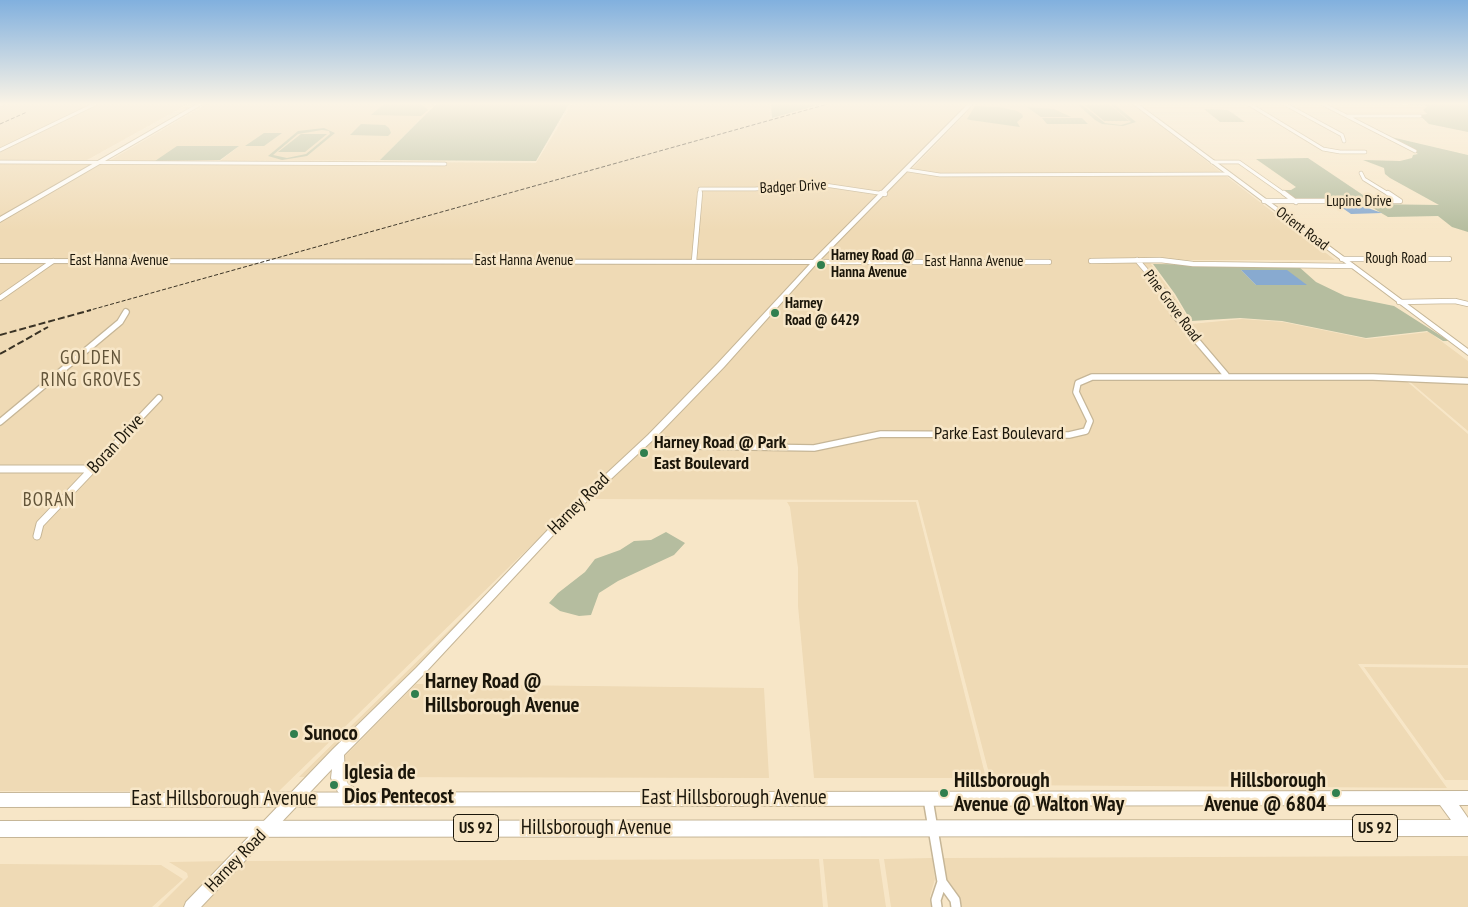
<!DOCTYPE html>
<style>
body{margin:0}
canvas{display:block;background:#f7e6c7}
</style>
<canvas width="1468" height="907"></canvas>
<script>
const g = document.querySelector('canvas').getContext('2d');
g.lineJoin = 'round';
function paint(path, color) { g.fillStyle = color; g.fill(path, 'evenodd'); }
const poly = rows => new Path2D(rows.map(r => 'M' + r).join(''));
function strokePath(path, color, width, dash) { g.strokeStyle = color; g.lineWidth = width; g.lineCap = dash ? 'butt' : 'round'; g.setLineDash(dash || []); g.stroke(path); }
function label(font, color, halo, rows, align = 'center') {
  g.font = font + ' "PT Sans Narrow",sans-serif'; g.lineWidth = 5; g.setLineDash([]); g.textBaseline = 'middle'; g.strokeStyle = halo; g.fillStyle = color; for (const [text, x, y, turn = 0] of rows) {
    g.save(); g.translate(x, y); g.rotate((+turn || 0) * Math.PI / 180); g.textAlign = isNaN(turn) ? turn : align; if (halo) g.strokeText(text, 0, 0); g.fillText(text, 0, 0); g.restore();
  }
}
const built = poly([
 [0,104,188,104,87,160,109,161,207,104,435,104,380,160,233,161,536,163,572,104,769,104,770,119,825,104,968,104,905,170,939,176,1226,176,1335,260,1148,260,1173,294,1191,324,1242,319,1283,322,1367,339,1429,332,1468,361,1468,378,1403,378,1468,434,1468,665,1358,664,1447,788,992,785,918,500,579,499,279,791,0,791],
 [238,147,220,161,155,160],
 [975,104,1132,104,1222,173,939,174,911,170],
 [1409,381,1468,383,1468,431],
 [787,502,916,502,986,778,814,778,798,606,798,568,790,507],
 [492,588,500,588,312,777,299,777],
 [1364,667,1468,668,1468,780,1445,780],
 [416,684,764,688,769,778,344,777,342,767,345,756],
 [1468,856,1468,907,962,907,959,896,947,879,943,858],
 [932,858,935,879,930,896,931,907,891,907,884,859],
 [819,859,823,907,197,907,242,861],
 [823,859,879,859,886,907,828,907],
 [229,861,184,907,158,907,188,877,187,873,169,862],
 [0,864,161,865,183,879,152,907,0,907]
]);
const green = poly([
 [384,104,422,104,428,110,421,116,371,115],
 [436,104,569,104,536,161,380,160],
 [771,104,822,104,772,118],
 [1077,104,1081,104,1105,123,1121,125,1131,122,1110,104,1114,104,1136,122,1123,126,1102,124,1095,120],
 [1109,104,1129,121,1104,121,1085,105],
 [1401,104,1468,104,1468,132,1429,124,1419,115,1427,114,1423,110,1427,106],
 [975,106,999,107,1017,111,1022,114,1023,117,1017,122,1020,127,970,120,967,119],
 [1027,107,1054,109,1071,117,1041,117],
 [1204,109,1228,110,1245,122,1220,122],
 [1042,118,1082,118,1088,124,1047,124],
 [361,124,385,125,389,128,391,133,388,136,350,135],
 [324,128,335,133,307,156,282,160,268,156,298,131],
 [322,130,329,131,330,134,306,154,287,158,273,155,298,134],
 [264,133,282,133,264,146,245,146],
 [301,134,327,134,305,152,278,152],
 [1391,137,1468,155,1468,232,1452,227,1438,216,1388,217,1366,204,1439,205,1390,178,1385,174,1384,168,1363,160,1400,161,1412,158,1413,155,1418,154],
 [177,146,239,146,220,160,155,161],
 [1308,158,1363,195,1364,199,1299,202,1283,190,1291,190,1296,187,1256,159],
 [1153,264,1298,266,1316,282,1345,296,1394,306,1449,341,1443,341,1427,331,1366,338,1282,321,1240,318,1191,321,1175,294],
 [1241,270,1287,270,1274,284,1256,285],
 [666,532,685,543,674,555,618,581,599,593,591,615,579,616,560,611,549,603,558,593,585,572,595,559,620,550,634,541,651,540]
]);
const water = poly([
 [1341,207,1365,207,1382,213,1351,214],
 [1241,270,1287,270,1307,285,1256,285]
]);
const streetFar4 = poly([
 [1249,104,1323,149,1340,152,1365,152],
 [1285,104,1342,135,1344,141],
 [1323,104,1415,151],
 [0,105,2,104],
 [1348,116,1420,116],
 [0,150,95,104],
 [0,162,445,164],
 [1212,162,1239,162,1286,195],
 [908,170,940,175,1228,174],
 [1361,173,1364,179,1390,195],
 [700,195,700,189,755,189,818,184,885,194]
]);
const streetFar3 = poly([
 [881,193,885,194],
 [1284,193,1296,202],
 [1264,201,1400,201,1388,193],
 [1342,259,1449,259],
 [1137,260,1172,301,1174,311],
 [694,261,700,193],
 [1091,261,1160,260,1193,264,1352,266],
 [815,262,1049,262],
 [0,298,53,261],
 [1399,302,1455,301,1468,304]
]);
const streetFar2 = poly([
 [1173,310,1174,314,1226,375],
 [0,422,120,322,126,312],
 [651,437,693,446,814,448,881,434,1069,435,1086,431,1090,421,1076,392,1078,383,1092,377,1373,377,1468,381],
 [99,461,159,398]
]);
const streetFar1 = poly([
 [0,469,93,469],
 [37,536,40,524,101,460]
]);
const street = poly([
 [928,799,942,882,955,900,956,907],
 [937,907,936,900,942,882]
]);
const secondary = poly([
 [968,104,973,104,817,263,724,367,654,439,570,517,424,674,344,755,345,777,348,784,363,793,365,798,363,803,358,804,353,803,338,792,331,778,332,769,201,907,184,907,186,902,333,749,416,668,564,513,648,435,718,363,810,264,0,263,0,259,813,260,968,104],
 [1133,104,1138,104,1468,349,1468,355,1133,104]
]);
const primary = poly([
 [197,104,203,104,0,222,0,217,197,104],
 [1468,791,1468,805,1459,805,1468,818,1468,836,0,837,0,821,1451,820,1440,805,0,807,0,793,1468,791]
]);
const railFar1 = poly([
 [0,124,27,112],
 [87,311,828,104]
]);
const rail = poly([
 [0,335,91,310],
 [0,354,48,327]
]);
const markers = [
 [821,265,5,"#307f4f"],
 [775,313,5,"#307f4f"],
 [644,453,5,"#307f4f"],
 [415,694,5,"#307f4f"],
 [294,734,5,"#307f4f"],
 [334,785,5,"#307f4f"],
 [944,793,5,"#307f4f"],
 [1336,793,5,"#307f4f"]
];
const farStreetnames = [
 ["Badger Drive",793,187,-3],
 ["Lupine Drive",1359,202],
 ["Orient Road",1302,229,37],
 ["Rough Road",1396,259],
 ["East Hanna Avenue",119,261],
 ["East Hanna Avenue",524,261],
 ["East Hanna Avenue",974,262],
 ["Pine Grove Road",1172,306,53]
];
const farPoinames = [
 ["Harney Road @",831,256],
 ["Hanna Avenue",831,273],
 ["Harney",785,304],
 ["Road @ 6429",785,321]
];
const shields = [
 [476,828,45],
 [1375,828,45]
];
const shieldNames = [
 ["US 92",476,828],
 ["US 92",1375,828]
];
const streetNames = [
 ["Parke East Boulevard",999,434],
 ["Boran Drive",116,444,-47],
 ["Harney Road",579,504,-45],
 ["Harney Road",236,861,-46]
];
const poiNames = [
 ["Harney Road @ Park",654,443],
 ["East Boulevard",654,464]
];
const neighbourhoodNames = [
 ["GOLDEN",91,359],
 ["RING GROVES",91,381],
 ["BORAN",49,501]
];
const nearPoinames = [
 ["Harney Road @",425,682],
 ["Hillsborough Avenue",425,706],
 ["Sunoco",304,734],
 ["Iglesia de",344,773],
 ["Dios Pentecost",344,797],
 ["Hillsborough",954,781],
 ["Avenue @ Walton Way",954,805],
 ["Hillsborough",1326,781,"right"],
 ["Avenue @ 6804",1326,805,"right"]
];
const nearStreetnames = [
 ["East Hillsborough Avenue",734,798],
 ["East Hillsborough Avenue",224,799],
 ["Hillsborough Avenue",596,828]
];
paint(built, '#efdab5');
paint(green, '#b5bd9f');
paint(water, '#88aad0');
strokePath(streetFar4, '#c6b697', 4.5);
strokePath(streetFar3, '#c6b697', 6);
strokePath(streetFar2, '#c6b697', 8);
strokePath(streetFar1, '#c6b697', 9);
strokePath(street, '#c6b697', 12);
strokePath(secondary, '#c6b697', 2);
strokePath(primary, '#c6b697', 2);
strokePath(streetFar4, '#fff', 3);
strokePath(streetFar3, '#fff', 4.5);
strokePath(streetFar2, '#fff', 5.5);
strokePath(streetFar1, '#fff', 7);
strokePath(street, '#fff', 9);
paint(secondary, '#fff');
paint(primary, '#fff');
strokePath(railFar1, '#3a3325', 1, [4, 2]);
strokePath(rail, '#3a3325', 2, [7, 3]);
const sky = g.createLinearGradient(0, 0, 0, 231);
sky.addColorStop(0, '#81b0de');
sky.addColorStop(0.45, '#fbf4e6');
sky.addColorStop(1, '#fbf4e600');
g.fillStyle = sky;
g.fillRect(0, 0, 1468, 231);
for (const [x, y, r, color] of markers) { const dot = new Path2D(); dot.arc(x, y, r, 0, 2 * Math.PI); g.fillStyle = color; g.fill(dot); strokePath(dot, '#f7e6c7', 2); }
label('15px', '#1b160a', '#f7e6c7', farStreetnames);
label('bold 15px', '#1b160a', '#f7e6c7', farPoinames, 'left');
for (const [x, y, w] of shields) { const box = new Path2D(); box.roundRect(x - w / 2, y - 13.5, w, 27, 4); g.fillStyle = '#f7e6c7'; g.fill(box); strokePath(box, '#1b160a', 1); }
label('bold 16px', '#1b160a', null, shieldNames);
label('18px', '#1b160a', '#f7e6c7', streetNames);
label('bold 18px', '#1b160a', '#f7e6c7', poiNames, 'left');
g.letterSpacing = '1px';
label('19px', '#625439', '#f7e6c7', neighbourhoodNames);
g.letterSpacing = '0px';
label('bold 21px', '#1b160a', '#f7e6c7', nearPoinames, 'left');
label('21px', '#1b160a', '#f7e6c7', nearStreetnames);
</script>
